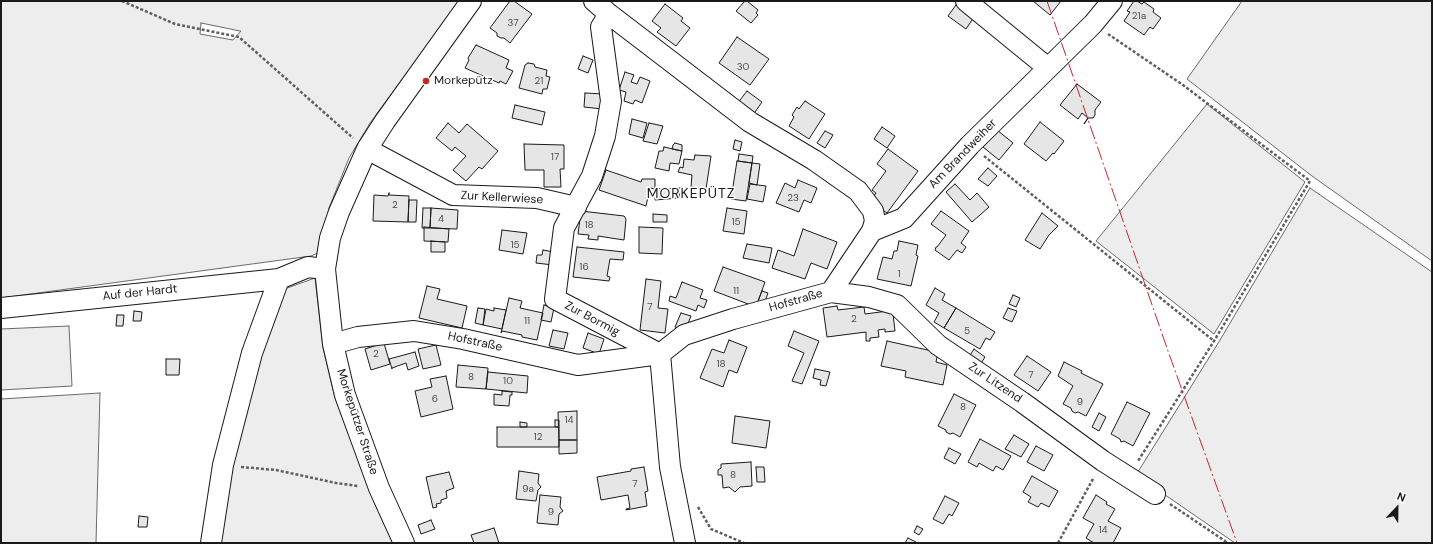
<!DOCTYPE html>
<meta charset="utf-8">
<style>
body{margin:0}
#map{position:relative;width:1433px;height:544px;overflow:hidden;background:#fff;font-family:"DM Sans",sans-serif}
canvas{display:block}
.frame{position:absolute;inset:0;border:2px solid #1a1a1a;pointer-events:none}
.north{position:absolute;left:1377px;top:488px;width:40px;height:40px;-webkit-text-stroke:3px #fff;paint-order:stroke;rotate:22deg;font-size:11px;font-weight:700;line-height:16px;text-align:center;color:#1a1a1a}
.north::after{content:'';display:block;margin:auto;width:14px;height:18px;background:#1a1a1a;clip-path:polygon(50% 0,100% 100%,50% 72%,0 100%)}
</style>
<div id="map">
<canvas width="1433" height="544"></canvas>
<div class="frame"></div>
<div class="north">N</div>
</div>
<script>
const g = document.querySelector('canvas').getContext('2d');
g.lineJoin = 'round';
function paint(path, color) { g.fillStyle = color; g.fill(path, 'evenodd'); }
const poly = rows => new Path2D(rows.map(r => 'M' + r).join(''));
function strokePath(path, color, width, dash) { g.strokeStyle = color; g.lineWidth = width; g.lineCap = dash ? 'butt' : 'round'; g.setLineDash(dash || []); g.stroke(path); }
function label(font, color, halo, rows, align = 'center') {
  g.font = font + ' "DM Sans",sans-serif'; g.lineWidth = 3; g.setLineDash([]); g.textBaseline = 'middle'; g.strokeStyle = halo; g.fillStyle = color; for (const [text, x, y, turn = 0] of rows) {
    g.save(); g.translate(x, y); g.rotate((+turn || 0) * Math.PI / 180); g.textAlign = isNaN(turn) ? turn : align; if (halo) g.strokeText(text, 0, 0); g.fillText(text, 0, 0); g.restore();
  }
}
const built = poly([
 [1,1,460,1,370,123,349,158,329,208,320,252,311,256,1,298,1,1],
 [201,23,240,31,241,31,233,40,200,34,201,23],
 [1242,1,1432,1,1432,261,1312,176,1187,79,1242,1],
 [1207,104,1305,182,1214,334,1096,241,1207,104],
 [1310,188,1432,272,1432,543,1235,543,1136,475,1220,340,1310,188],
 [315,278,323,348,335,398,375,504,393,543,219,543,229,476,276,292,315,278],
 [69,326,72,386,1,390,1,329,69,326],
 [100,393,96,543,1,543,1,399,100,393]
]);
const building = poly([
 [510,1,514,1,532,14,510,43,504,38,501,38,497,36,497,33,490,28,510,1],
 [745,1,747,1,758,10,756,13,758,15,751,23,736,11,745,1],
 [1033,1,1061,1,1050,15,1033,1],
 [1134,1,1137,1,1142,4,1144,2,1154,9,1153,12,1161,18,1153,29,1150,27,1144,35,1124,21,1130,12,1127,11,1134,1],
 [665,4,683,18,681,21,690,28,676,46,657,32,661,28,652,21,665,4],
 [956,5,974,17,966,29,948,16,956,5],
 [737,37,769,59,750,85,719,63,737,37],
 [476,45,509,60,506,68,513,71,506,84,500,81,499,83,465,68,469,60,468,58,476,45],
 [583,56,593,60,588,73,578,69,583,56],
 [528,63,534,64,535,67,547,70,546,76,550,77,547,89,543,89,542,94,519,88,525,65,528,63],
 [625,72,634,75,631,82,637,84,640,77,650,81,642,103,635,100,633,104,624,101,626,92,619,90,625,72],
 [1077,84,1101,102,1095,110,1095,115,1093,118,1088,118,1084,124,1088,118,1082,113,1078,119,1060,105,1077,84],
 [747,91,762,102,753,115,737,104,747,91],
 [585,93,604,94,602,109,584,107,585,93],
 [805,101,825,114,809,139,789,126,794,117,792,115,797,107,799,109,805,101],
 [515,105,545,112,542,125,512,118,515,105],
 [632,119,647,123,643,138,629,134,632,119],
 [1040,122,1064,141,1054,154,1053,153,1046,161,1024,144,1040,122],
 [448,123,459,133,467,124,498,151,482,169,479,167,466,181,453,170,466,156,455,147,452,151,436,138,448,123],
 [649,123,663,126,657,144,643,141,649,123],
 [882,127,895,136,887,148,874,139,882,127],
 [997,130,1013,143,999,160,983,147,997,130],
 [825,131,833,135,825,148,817,143,825,131],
 [735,140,742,142,740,151,733,149,735,140],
 [675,143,682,145,682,151,672,149,673,145,675,143],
 [524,144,564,145,564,169,560,169,561,187,544,187,544,170,525,170,524,144],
 [664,147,682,151,679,164,670,163,669,171,655,168,659,151,663,151,664,147],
 [888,149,918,171,887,213,870,201,876,193,872,190,886,171,877,164,888,149],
 [739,154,753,156,752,163,738,161,739,154],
 [695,155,711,156,706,189,691,187,692,175,678,172,680,167,683,168,684,159,694,160,695,155],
 [737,161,752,163,746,201,731,199,737,161],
 [752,163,760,164,757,185,749,183,752,163],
 [988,168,997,176,988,186,978,179,988,168],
 [606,170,641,182,642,179,655,179,655,189,650,188,646,206,599,190,606,170],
 [798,180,817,188,811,203,804,200,799,212,776,203,785,183,795,188,798,180],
 [750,184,766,186,763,202,747,199,750,184],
 [955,184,970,200,977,193,989,207,972,222,946,192,955,184],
 [680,188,679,198,655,200,655,189,680,188],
 [389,193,389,195,409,196,408,222,373,221,374,195,388,196,389,193],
 [409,200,417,200,416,222,408,222,409,200],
 [423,208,431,208,430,228,422,228,423,208],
 [431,208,458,210,457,229,430,228,431,208],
 [727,208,747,211,744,234,723,231,727,208],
 [581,211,624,216,626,219,624,240,598,236,598,240,588,239,589,235,578,234,581,211],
 [941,211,969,231,961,243,966,247,962,253,957,250,949,260,935,250,936,247,937,247,946,235,931,224,941,211],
 [1042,213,1058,226,1049,235,1040,249,1025,240,1042,213],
 [653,214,667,215,667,222,653,222,653,214],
 [424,227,449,229,448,242,424,241,424,227],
 [639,227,663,228,662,254,639,253,639,227],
 [803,229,837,242,827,269,811,263,805,279,772,268,778,250,794,256,803,229],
 [502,230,527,233,523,254,499,250,502,230],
 [431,241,445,242,445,252,431,252,431,241],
 [899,241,918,245,916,255,918,256,911,286,877,279,883,257,892,259,894,251,897,251,899,241],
 [747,244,772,248,769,263,743,258,747,244],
 [577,247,624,252,623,260,610,259,607,276,610,277,609,281,573,277,577,247],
 [543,250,554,252,553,265,536,263,537,255,542,255,543,250],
 [723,267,765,282,756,307,714,291,723,267],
 [646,279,661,281,658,308,668,309,665,333,640,330,646,279],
 [682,282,703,290,700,298,707,300,704,308,698,305,696,311,669,301,670,296,676,298,682,282],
 [427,286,440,289,437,299,467,306,462,328,419,318,427,286],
 [935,288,945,294,942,300,956,308,944,328,934,322,939,313,926,305,935,288],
 [762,291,768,293,764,304,756,306,762,291],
 [1013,295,1020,298,1016,307,1009,304,1013,295],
 [509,298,522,301,520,308,543,313,537,340,522,337,522,335,502,331,501,333,509,298],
 [544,305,554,308,551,322,541,320,544,305],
 [837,306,838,310,864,307,865,314,888,311,893,314,895,331,885,332,885,329,878,330,879,337,870,338,870,341,866,341,866,332,827,337,823,308,837,306],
 [478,308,485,309,483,325,475,323,478,308],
 [494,308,506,310,502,329,483,325,486,309,494,311,494,308],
 [956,308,995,332,990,340,986,338,980,349,944,328,956,308],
 [1008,308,1017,311,1012,322,1003,318,1008,308],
 [134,311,142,312,141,321,133,321,134,311],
 [681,313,691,316,687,326,680,329,675,327,681,313],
 [117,315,124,315,123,326,116,326,117,315],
 [553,330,568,333,564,349,549,346,553,330],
 [794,331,819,341,802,384,792,381,804,353,788,346,794,331],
 [588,333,604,339,599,354,583,348,588,333],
 [729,340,747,347,737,373,729,370,723,387,700,378,712,349,724,353,729,340],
 [887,341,932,351,937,357,936,362,947,365,943,385,905,377,906,371,881,366,887,341],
 [384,343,390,364,371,370,365,349,384,343],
 [436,345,441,365,423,369,418,349,436,345],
 [974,349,985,357,978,368,967,360,974,349],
 [415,352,419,366,408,370,406,363,392,368,392,369,389,359,415,352],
 [1027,356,1051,372,1038,391,1014,375,1027,356],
 [166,359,180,359,179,375,166,375,166,359],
 [1064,362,1082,371,1081,373,1103,384,1086,416,1078,412,1075,413,1072,411,1071,408,1063,404,1073,386,1058,376,1064,362],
 [458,365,488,368,486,389,456,387,458,365],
 [815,369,830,372,826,386,820,385,821,380,813,378,815,369],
 [488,372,528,376,527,393,486,389,488,372],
 [446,376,453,409,421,417,415,391,432,387,430,379,446,376],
 [502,391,512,392,512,395,510,395,509,406,494,405,494,394,502,395,502,391],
 [954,394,976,405,960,437,953,433,950,434,946,432,946,430,938,426,954,394],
 [1127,402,1150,413,1133,446,1124,441,1121,442,1120,439,1111,434,1127,402],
 [577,411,577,440,559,440,558,412,577,411],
 [1099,413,1106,417,1099,431,1092,427,1099,413],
 [735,416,770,421,766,448,732,443,735,416],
 [555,420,559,420,559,427,555,427,555,420],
 [520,422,527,423,527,427,520,427,520,422],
 [497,427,559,427,559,447,497,447,497,427],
 [1014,435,1029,444,1021,457,1005,449,1014,435],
 [980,439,1011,456,1003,470,996,466,993,471,979,463,977,467,968,462,980,439],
 [559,440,577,440,577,453,559,454,559,440],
 [1036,446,1053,455,1044,471,1027,462,1036,446],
 [949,448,961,454,955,464,944,458,949,448],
 [751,462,752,486,740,487,735,492,729,487,723,488,722,475,718,475,718,470,721,468,721,464,751,462],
 [644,467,648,491,645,492,647,506,626,510,626,509,630,508,628,495,601,500,597,477,631,471,631,469,644,467],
 [756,467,764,467,765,482,757,482,756,467],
 [519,471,539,474,538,483,541,487,538,490,536,501,516,499,519,471],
 [449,472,454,488,446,491,447,498,441,500,441,503,436,504,437,507,433,508,426,477,449,472],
 [1032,476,1058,491,1049,507,1041,503,1038,507,1028,502,1031,497,1023,492,1032,476],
 [540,495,561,497,560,507,563,511,559,514,558,525,537,523,540,495],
 [1096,495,1107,502,1106,504,1115,509,1108,521,1121,528,1113,543,1094,543,1086,538,1094,524,1083,518,1096,495],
 [945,496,959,503,952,516,949,514,943,524,933,519,945,496],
 [139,516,148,517,147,527,138,527,139,516],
 [431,520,435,529,421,534,418,525,431,520],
 [917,526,923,529,919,535,914,532,917,526],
 [494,528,499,543,474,543,471,535,494,528],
 [908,538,916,542,915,543,905,543,908,538]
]);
const path = poly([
 [122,1,175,24,239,37,353,138],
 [1108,34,1183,85,1310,181,1214,341,1138,461],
 [984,156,1214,341],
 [241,467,276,470,336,483,358,486],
 [1170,504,1228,543],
 [698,507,711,529,744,543],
 [1058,543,1094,477]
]);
const minor = poly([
 [966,1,1048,68],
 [609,14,601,27,611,101,605,136,592,176,564,228,555,299,660,354,670,467,685,543],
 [367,149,453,195,537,198,576,207],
 [872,231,904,218,970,145,1093,24,1112,1],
 [831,292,869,297,897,305,938,345,1022,402,1103,461,1155,494],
 [1,308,279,279,308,267,325,269],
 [333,344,358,337,414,331,463,339,578,365,660,354,684,335,733,319,831,292,872,231,875,221,873,211,858,191,814,160,750,122,609,14,594,1],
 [211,543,223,465,252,353,279,279],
 [404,543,379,488,345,395,333,344,325,269,330,238,339,212,367,149,385,121,471,1]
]);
const power = poly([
 [1047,1,1168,351,1237,543]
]);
const markers = [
 [426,81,4,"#c62828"]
];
const numberNames = [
 ["21a",1139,16],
 ["37",513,23],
 ["30",743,67],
 ["21",539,81],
 ["17",555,157],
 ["23",793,198],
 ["2",395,205],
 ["4",441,219],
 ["15",736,222],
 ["18",589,225],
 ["15",515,245],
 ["16",584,267],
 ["1",899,274],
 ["11",736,291],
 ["7",650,307],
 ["2",854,319],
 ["11",527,321],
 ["5",967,331],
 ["2",376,354],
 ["18",721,364],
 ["7",1031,375],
 ["8",471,377],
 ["10",508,381],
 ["6",435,399],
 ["9",1080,402],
 ["8",963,407],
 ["14",569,420],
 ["12",538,437],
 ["8",733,475],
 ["7",635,484],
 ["9a",528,489],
 ["9",551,512],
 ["14",1103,530]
];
const poiNames = [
 ["Morkepütz",434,81]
];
const streetNames = [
 ["Am Brandweiher",963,154,-46],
 ["Zur Kellerwiese",502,198,3],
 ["Auf der Hardt",140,293,-6],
 ["Hofstraße",796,301,-16],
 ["Zur Bormig",592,319,28],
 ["Hofstraße",475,342,12],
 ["Zur Litzend",995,383,34],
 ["Morkepützer Straße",357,422,72]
];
const quarterNames = [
 ["MORKEPÜTZ",691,194]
];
paint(built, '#ededed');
strokePath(built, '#6a6a6a', 1);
paint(building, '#e6e6e6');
strokePath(building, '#1a1a1a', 1);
strokePath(minor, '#1a1a1a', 22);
strokePath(path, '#5f5f5f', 2.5, [3, 2]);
strokePath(minor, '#fff', 20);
strokePath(power, '#c62828', 1, [14, 3, 2, 3]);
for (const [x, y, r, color] of markers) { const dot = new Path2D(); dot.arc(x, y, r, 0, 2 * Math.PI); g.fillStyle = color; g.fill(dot); strokePath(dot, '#fff', 1.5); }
label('10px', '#4d4d4d', null, numberNames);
label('12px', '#1a1a1a', '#fff', poiNames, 'left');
label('12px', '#1a1a1a', '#fff', streetNames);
g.letterSpacing = '1px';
label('14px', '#1a1a1a', '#fff', quarterNames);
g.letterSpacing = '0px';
</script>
